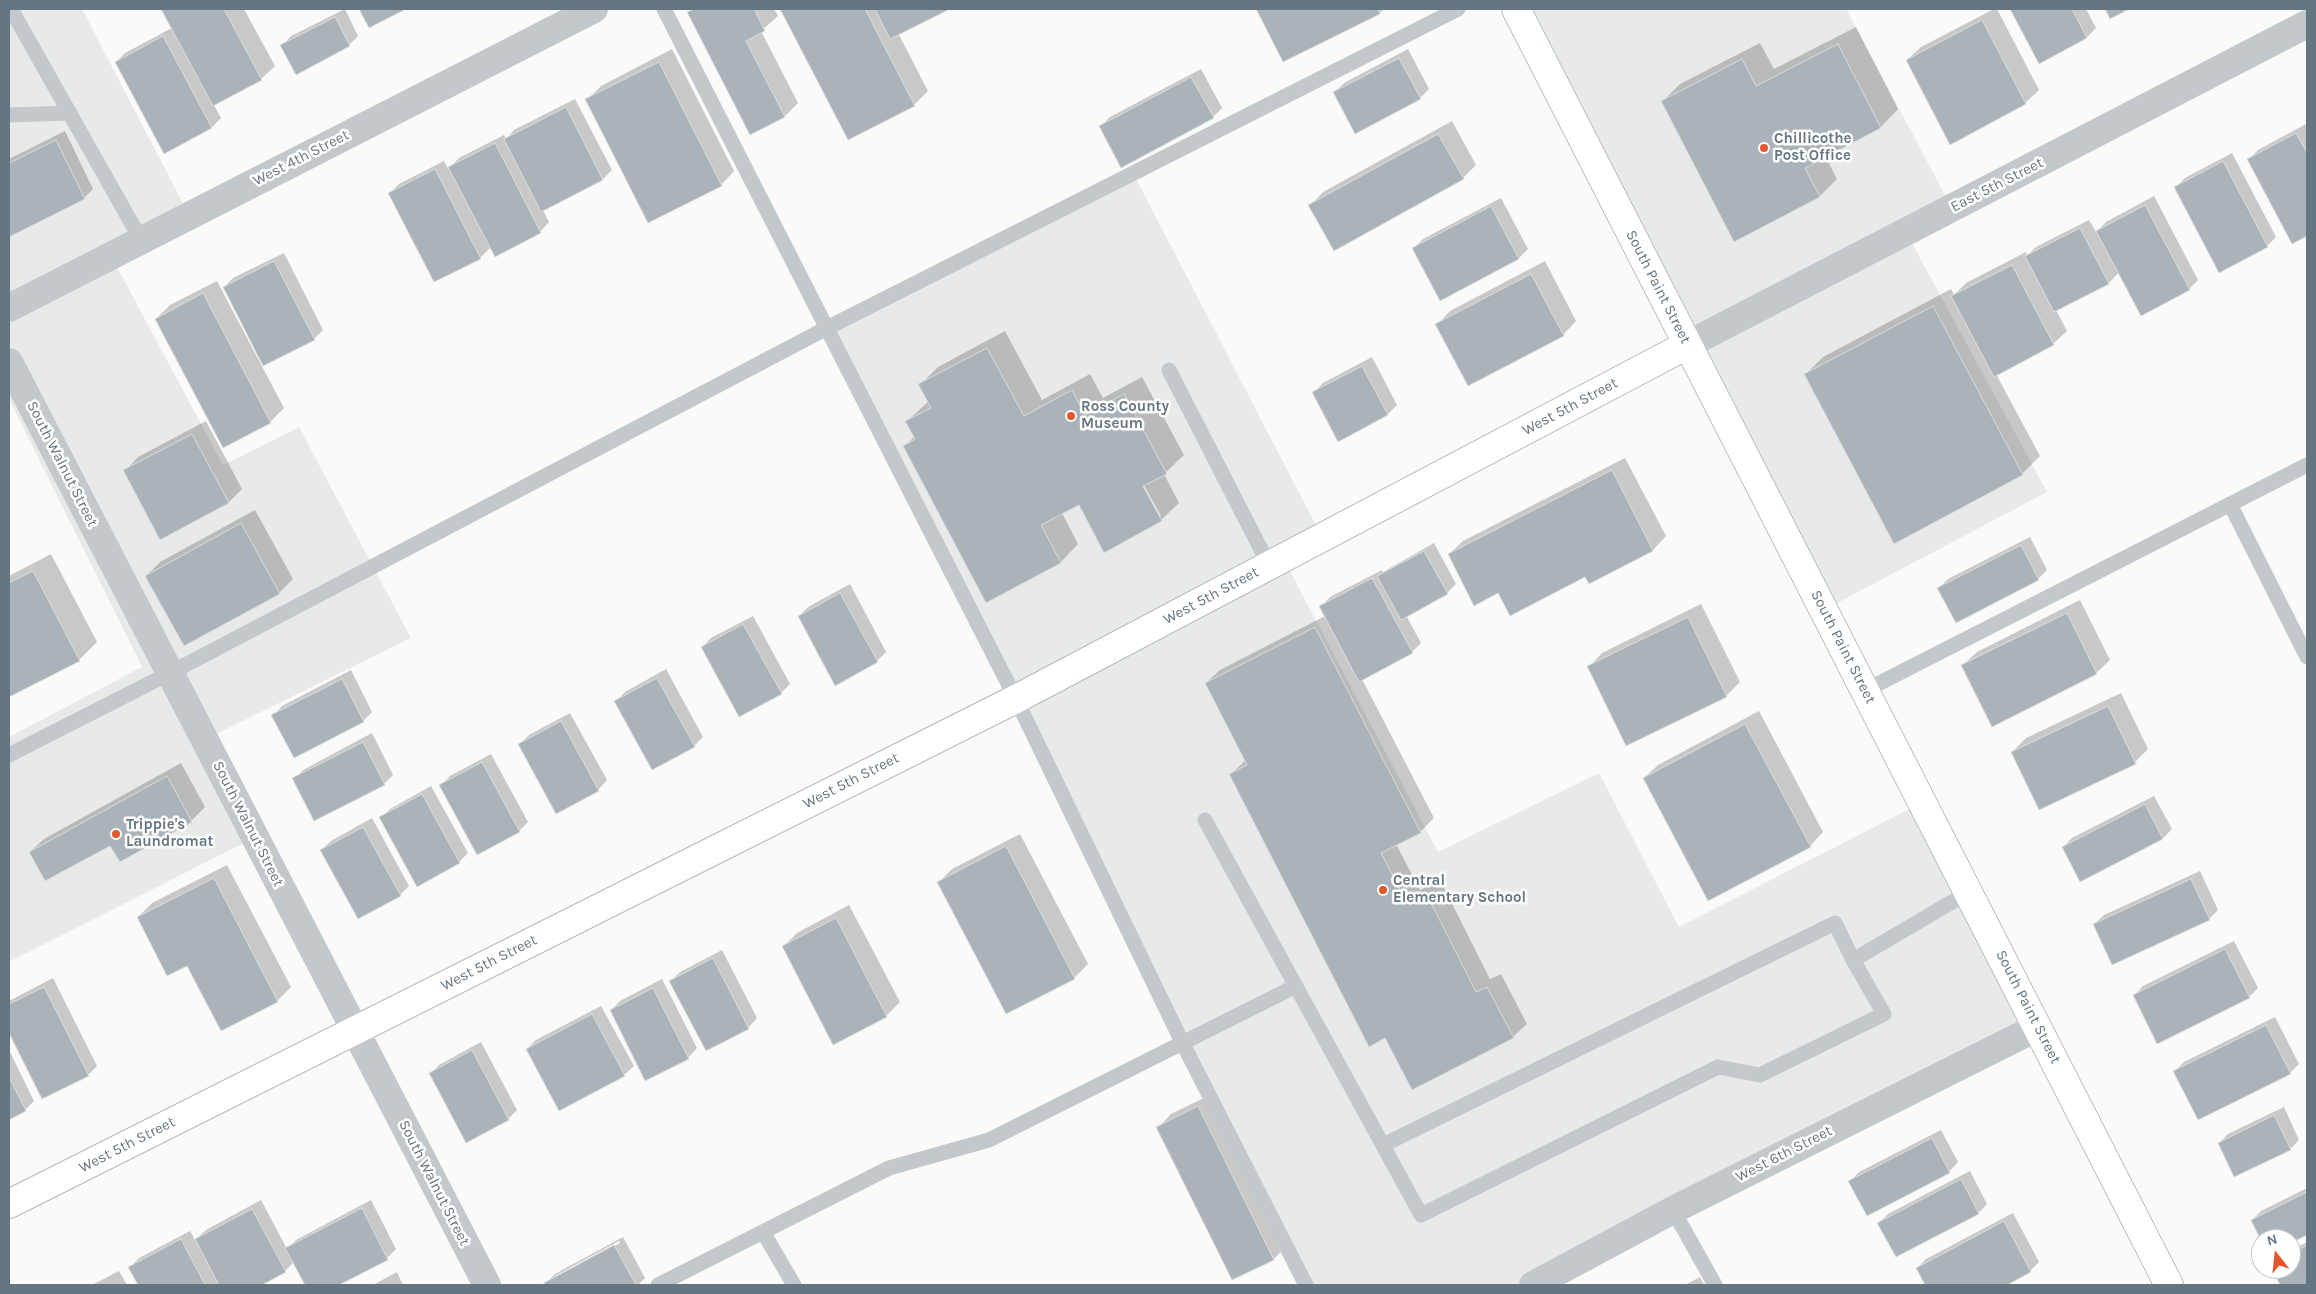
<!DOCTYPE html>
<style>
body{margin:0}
#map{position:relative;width:2316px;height:1294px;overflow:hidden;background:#fafaf8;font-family:Karla,sans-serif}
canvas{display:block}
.frame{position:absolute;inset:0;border:10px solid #657683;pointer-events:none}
.north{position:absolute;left:2251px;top:1229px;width:50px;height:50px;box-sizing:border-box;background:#fff;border:1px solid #c1c8cd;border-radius:50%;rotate:344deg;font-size:14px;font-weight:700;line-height:20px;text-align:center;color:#657683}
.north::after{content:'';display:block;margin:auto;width:18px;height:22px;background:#e4572e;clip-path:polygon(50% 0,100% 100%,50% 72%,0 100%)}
</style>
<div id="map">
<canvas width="2316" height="1294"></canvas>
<div class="frame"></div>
<div class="north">N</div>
</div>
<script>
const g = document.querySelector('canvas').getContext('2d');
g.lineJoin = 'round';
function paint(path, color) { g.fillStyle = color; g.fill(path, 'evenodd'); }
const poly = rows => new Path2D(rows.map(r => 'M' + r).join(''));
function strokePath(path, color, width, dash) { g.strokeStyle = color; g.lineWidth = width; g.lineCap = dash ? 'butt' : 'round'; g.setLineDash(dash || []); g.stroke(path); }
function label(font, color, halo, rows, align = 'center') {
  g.font = font + ' Karla,sans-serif'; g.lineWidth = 5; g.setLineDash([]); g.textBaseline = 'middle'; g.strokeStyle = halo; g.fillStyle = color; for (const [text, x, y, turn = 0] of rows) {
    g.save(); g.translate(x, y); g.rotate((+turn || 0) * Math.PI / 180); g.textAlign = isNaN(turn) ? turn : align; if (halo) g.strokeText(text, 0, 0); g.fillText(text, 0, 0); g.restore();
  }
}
const built = poly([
 [9,9,82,9,189,215,111,256,223,465,299,427,411,638,198,743,246,842,9,962,9,737,142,667,9,399],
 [1516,9,1846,9,1952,208,1906,232,2047,492,1824,610],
 [1133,173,1322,537,1283,558,1438,852,1599,773,1679,927,1923,802,2038,1027,1533,1285,1306,1285,827,328]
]);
const shadow = poly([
 [162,9,244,9,275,66,261,79,214,105,221,118,212,127,164,152,116,62,125,53,172,28],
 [345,9,358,36,349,45,282,46,291,36],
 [693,9,774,9,778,16,761,31,798,103,785,116,689,13],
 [782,9,947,9,898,33,928,91,914,105,848,138],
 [1258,9,1384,9,1380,13,1284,61],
 [1994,9,1997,9,2039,90,2025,103,1907,60,1921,47],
 [2011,9,2086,9,2096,28,2087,37,2039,62],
 [1856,27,1898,109,1881,127,1825,156,1837,179,1820,196,1735,240,1663,101,1680,84,1760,43,1774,69],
 [672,49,734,171,721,185,587,100,601,86],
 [1408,49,1429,89,1420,98,1335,92,1344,83],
 [1201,69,1222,108,1213,117,1101,126,1110,117],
 [575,99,612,170,603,179,543,210,549,222,540,232,491,247,480,258,390,193,399,184,444,161,448,169,459,158,504,135,506,139,514,130],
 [1452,121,1476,165,1463,178,1310,206,1323,192],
 [2306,124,2307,235,2293,242,2249,159,2258,150],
 [65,131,93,189,84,198,9,236,9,159],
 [2232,153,2276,237,2267,246,2220,271,2176,187,2185,178],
 [2154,196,2198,280,2189,289,2119,272,2109,283,2056,310,2067,331,2053,344,1996,374,2040,456,2022,474,1895,542,1806,374,1823,357,1951,289,1954,295,1966,283,2026,252,2027,256,2036,247,2089,220,2096,232,2106,222],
 [1501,198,1528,249,1519,258,1441,299,1414,248,1423,239],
 [284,253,323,330,314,339,224,287,233,278],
 [1545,261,1576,321,1563,335,1437,325,1450,311],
 [217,281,284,408,270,422,156,319,170,305],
 [1005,331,1042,400,1090,374,1103,398,1142,377,1184,455,1164,474,1179,503,1161,520,1079,504,1062,513,1078,544,1061,562,987,601,905,446,915,436,907,421,929,401,920,385,938,367],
 [1141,480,1161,516,1158,516,1139,481],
 [1372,357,1397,405,1388,414,1339,440,1314,392,1323,383],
 [206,421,242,489,229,502,161,539,125,471,138,457],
 [1625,458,1666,536,1653,550,1590,582,1586,575,1499,591,1449,554,1463,541],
 [255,510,293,579,279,593,146,576,160,562],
 [2030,537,2047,570,2038,579,1939,588,1948,579],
 [1434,543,1456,584,1447,593,1406,615,1421,643,1412,652,1362,679,1434,818,1420,832,1396,844,1420,890,1440,880,1490,979,1501,974,1527,1024,1513,1037,1386,1037,1231,774,1246,760,1206,683,1220,670,1325,616,1321,607,1330,597,1382,570,1383,572],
 [51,554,97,642,79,660,9,696,9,576],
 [850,584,886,652,877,661,799,616,808,607],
 [2080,600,2110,660,2096,673,1963,665,1977,652],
 [1701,604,1740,682,1726,696,1589,667,1602,653],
 [753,616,790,684,781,693,702,647,711,638],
 [666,669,703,737,694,746,616,701,625,692],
 [351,670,372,712,363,721,273,716,282,706],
 [2121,693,2148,749,2135,762,2012,752,2026,738],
 [1759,711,1823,832,1810,846,1644,778,1658,765],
 [570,713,607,780,598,790,557,812,520,744,529,735],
 [372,733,393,775,384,784,294,779,303,770],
 [491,754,528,822,519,831,478,853,441,785,450,776],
 [181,763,205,807,191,821,120,860,111,844,30,852,44,839],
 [431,786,468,853,459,862,381,818,390,809],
 [2154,796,2172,829,2163,838,2080,881,2063,847,2072,838],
 [372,818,409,886,400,895,321,850,331,841],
 [1020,834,1088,964,1074,978,939,882,952,869],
 [227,865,291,987,277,1001,188,964,138,917,152,903],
 [2200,871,2218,910,2209,919,2094,924,2104,915],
 [849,905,900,1002,886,1016,784,946,797,933],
 [2234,941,2258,988,2249,997,2134,996,2143,986],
 [722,950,757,1018,748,1028,706,1049,671,981,680,972],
 [53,978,97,1066,88,1075,43,1098,9,1030,9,1001],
 [662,979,697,1048,688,1058,611,1010,620,1001],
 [601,1006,634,1066,624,1075,527,1049,536,1040],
 [2275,1017,2299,1064,2290,1073,2175,1071,2184,1062],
 [481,1042,517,1110,508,1119,430,1074,439,1065],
 [9,1050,34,1101,25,1110,9,1118],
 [1212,1094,1287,1245,1274,1259,1233,1278,1158,1128,1171,1114],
 [2284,1107,2299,1140,2290,1149,2235,1176,2219,1143,2228,1134],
 [1941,1130,1958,1162,1949,1172,1850,1181,1859,1172],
 [1970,1171,1987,1204,1978,1213,1879,1223,1888,1214],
 [2307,1188,2307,1233,2291,1242,2291,1239,2252,1220,2261,1211],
 [261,1200,287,1249,296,1240,371,1200,396,1249,387,1258,336,1285,306,1285,294,1262,285,1271,259,1285,139,1285,130,1267,139,1258,190,1231,195,1240,206,1230],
 [2013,1213,2039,1262,2030,1271,2004,1285,1926,1285,1917,1268,1926,1259],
 [623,1237,645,1278,638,1285,547,1285,546,1283,555,1274],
 [619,1241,620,1243,555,1278,555,1276],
 [2307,1242,2307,1285,2282,1285,2273,1269,2291,1269,2291,1250],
 [119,1271,127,1285,92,1285],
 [397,1272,403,1285,373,1285],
 [1700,1277,1704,1285,1685,1285]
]);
const building = poly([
 [161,9,224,9,262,80,213,106,161,9],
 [359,9,406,9,369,28,359,9],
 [694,9,754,9,765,31,746,41,785,117,750,135,687,12,694,9],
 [780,9,865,9,915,106,848,140,780,9],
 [875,9,950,9,890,39,875,9],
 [1256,9,1378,9,1380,14,1283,62,1256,9],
 [2010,9,2072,9,2087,38,2039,64,2010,9],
 [2105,9,2129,9,2110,19,2105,9],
 [335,17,350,46,296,75,280,45,335,17],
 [1982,20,2026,104,1950,145,1906,60,1982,20],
 [163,36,212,128,164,154,115,62,163,36],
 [1838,44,1881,128,1805,168,1820,197,1734,242,1661,101,1742,59,1756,86,1838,44],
 [1399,58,1421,99,1355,134,1333,92,1399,58],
 [659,62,722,186,648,223,585,99,659,62],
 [1191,77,1214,118,1121,168,1099,126,1191,77],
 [566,107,603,180,541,212,504,139,566,107],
 [2296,133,2307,153,2307,236,2292,244,2247,159,2296,133],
 [1438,134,1464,179,1334,251,1308,205,1438,134],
 [56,140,85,199,9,237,9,163,56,140],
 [495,143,541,233,495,257,448,167,495,143],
 [2223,161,2268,247,2219,273,2174,187,2223,161],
 [435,169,481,259,434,282,388,193,435,169],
 [2145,205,2190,290,2141,316,2096,231,2145,205],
 [1491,206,1519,259,1440,301,1412,248,1491,206],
 [2080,228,2109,284,2054,312,2025,256,2080,228],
 [274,261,315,340,263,366,223,287,274,261],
 [2012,265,2054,345,1994,377,1951,296,2012,265],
 [1531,274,1564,336,1468,386,1435,324,1531,274],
 [203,293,271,423,223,448,155,319,203,293],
 [1933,306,2023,475,1894,544,1804,374,1933,306],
 [987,348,1024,416,1072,390,1085,415,1124,394,1167,474,1143,486,1162,521,1104,553,1079,505,1041,525,1061,563,986,603,903,446,915,439,905,421,931,408,918,384,987,348],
 [1362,366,1388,415,1338,442,1312,392,1362,366],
 [192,434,229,503,160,540,123,470,192,434],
 [1612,470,1653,551,1589,584,1585,577,1510,616,1498,593,1474,606,1448,554,1612,470],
 [241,523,280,594,184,646,145,576,241,523],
 [2021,545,2039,580,1956,623,1937,588,2021,545],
 [1424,551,1448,594,1401,620,1377,576,1424,551],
 [33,571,80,661,9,697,9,583,33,571],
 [1372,578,1413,653,1359,682,1319,606,1372,578],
 [840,593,878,662,835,686,798,616,840,593],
 [2067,613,2097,674,1992,727,1961,665,2067,613],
 [1688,617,1727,697,1626,746,1587,666,1688,617],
 [743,624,782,694,739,717,701,647,743,624],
 [1315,627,1421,833,1381,853,1407,903,1426,893,1476,992,1487,987,1514,1038,1412,1090,1385,1038,1369,1047,1229,774,1247,765,1205,683,1315,627],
 [657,678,695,747,652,770,614,701,657,678],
 [342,679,364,722,294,758,271,715,342,679],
 [2108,706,2136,764,2039,810,2011,752,2108,706],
 [561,721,599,791,556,814,518,744,561,721],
 [1745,724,1811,847,1708,901,1643,778,1745,724],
 [363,742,385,785,314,821,292,778,363,742],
 [482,762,520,832,477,855,439,785,482,762],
 [167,776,192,822,120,862,110,846,45,881,29,852,167,776],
 [422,794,460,863,417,887,379,817,422,794],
 [2145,804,2163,839,2080,882,2062,847,2145,804],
 [363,827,401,896,358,919,320,850,363,827],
 [1006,846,1075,979,1006,1014,937,882,1006,846],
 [214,878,278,1002,221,1031,187,966,167,976,137,917,214,878],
 [2191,879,2210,920,2112,965,2093,924,2191,879],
 [836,918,887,1017,833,1045,782,946,836,918],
 [2225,949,2250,998,2157,1044,2133,995,2225,949],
 [713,958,749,1029,706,1051,669,981,713,958],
 [44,987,89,1076,42,1099,9,1033,9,1004,44,987],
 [653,988,689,1059,645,1081,610,1010,653,988],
 [592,1014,625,1076,559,1111,526,1049,592,1014],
 [2266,1025,2291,1074,2198,1120,2173,1071,2266,1025],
 [472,1050,509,1120,466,1143,429,1073,472,1050],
 [9,1077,26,1111,9,1120,9,1077],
 [1198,1106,1274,1260,1232,1280,1156,1127,1198,1106],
 [2274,1115,2291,1150,2234,1177,2218,1143,2274,1115],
 [1932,1138,1950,1173,1867,1216,1848,1181,1932,1138],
 [1961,1179,1979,1214,1896,1257,1877,1223,1961,1179],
 [2307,1192,2307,1235,2291,1243,2291,1239,2261,1241,2251,1220,2307,1192],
 [362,1208,388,1260,339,1285,305,1285,285,1248,362,1208],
 [252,1209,286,1272,262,1285,219,1285,195,1239,252,1209],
 [2004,1221,2031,1272,2007,1285,1925,1285,1916,1268,2004,1221],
 [181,1239,205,1285,138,1285,128,1267,181,1239],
 [614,1245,636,1285,545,1285,544,1283,614,1245],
 [2307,1245,2307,1285,2280,1285,2272,1269,2291,1269,2291,1254,2307,1245]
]);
const lane = poly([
 [11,9,141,240],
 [664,9,1016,699,1183,1044,1306,1285],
 [9,115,70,113],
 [1169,370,1269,565],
 [2230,504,2307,657],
 [1866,690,2307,465],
 [9,755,170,673,827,328,1458,9],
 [1205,820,1421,1215,1718,1067,1760,1075,1884,1014,1853,960,1969,892],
 [1383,1145,1835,923,1853,960],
 [1673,1210,1715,1285],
 [763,1232,794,1285],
 [658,1285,889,1168,989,1140,1296,986]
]);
const street = poly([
 [9,308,594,9],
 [1687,345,2307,24],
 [9,362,487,1285],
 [1533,1285,1673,1210,2038,1027]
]);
const secondary = poly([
 [1516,9,2169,1285],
 [9,1204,1016,699,1687,345]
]);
const markers = [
 [1764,148,5,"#e4572e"],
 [1071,416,5,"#e4572e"],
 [116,834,5,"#e4572e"],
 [1383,890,5,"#e4572e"]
];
const poiNames = [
 ["Chillicothe",1774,139],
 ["Post Office",1774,156],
 ["Ross County",1081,407],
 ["Museum",1081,424],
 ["Trippie's",126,825],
 ["Laundromat",126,842],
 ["Central",1393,881],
 ["Elementary School",1393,898]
];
const streetNames = [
 ["West 4th Street",301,158,-27],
 ["East 5th Street",1997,185,-27],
 ["South Paint Street",1658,287,63],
 ["West 5th Street",1570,407,-28],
 ["South Walnut Street",62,464,63],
 ["West 5th Street",1211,596,-28],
 ["South Paint Street",1843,647,63],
 ["West 5th Street",851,781,-27],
 ["South Walnut Street",248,824,63],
 ["West 5th Street",489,963,-27],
 ["South Paint Street",2028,1007,63],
 ["West 5th Street",127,1145,-27],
 ["West 6th Street",1784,1154,-27],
 ["South Walnut Street",434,1183,63]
];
paint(built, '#e8e9e9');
paint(shadow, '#0003');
paint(building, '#aab3b9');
strokePath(building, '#dcdcda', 1);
strokePath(secondary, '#b3babf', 30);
strokePath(lane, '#c3c8cc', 15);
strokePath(street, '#c3c8cc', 28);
strokePath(secondary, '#fff', 28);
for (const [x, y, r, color] of markers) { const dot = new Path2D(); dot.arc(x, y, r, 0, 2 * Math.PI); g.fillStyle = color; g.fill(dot); strokePath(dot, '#fff', 2); }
label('bold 15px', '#657683', '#fff', poiNames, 'left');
label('15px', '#657683', '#fff', streetNames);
</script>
